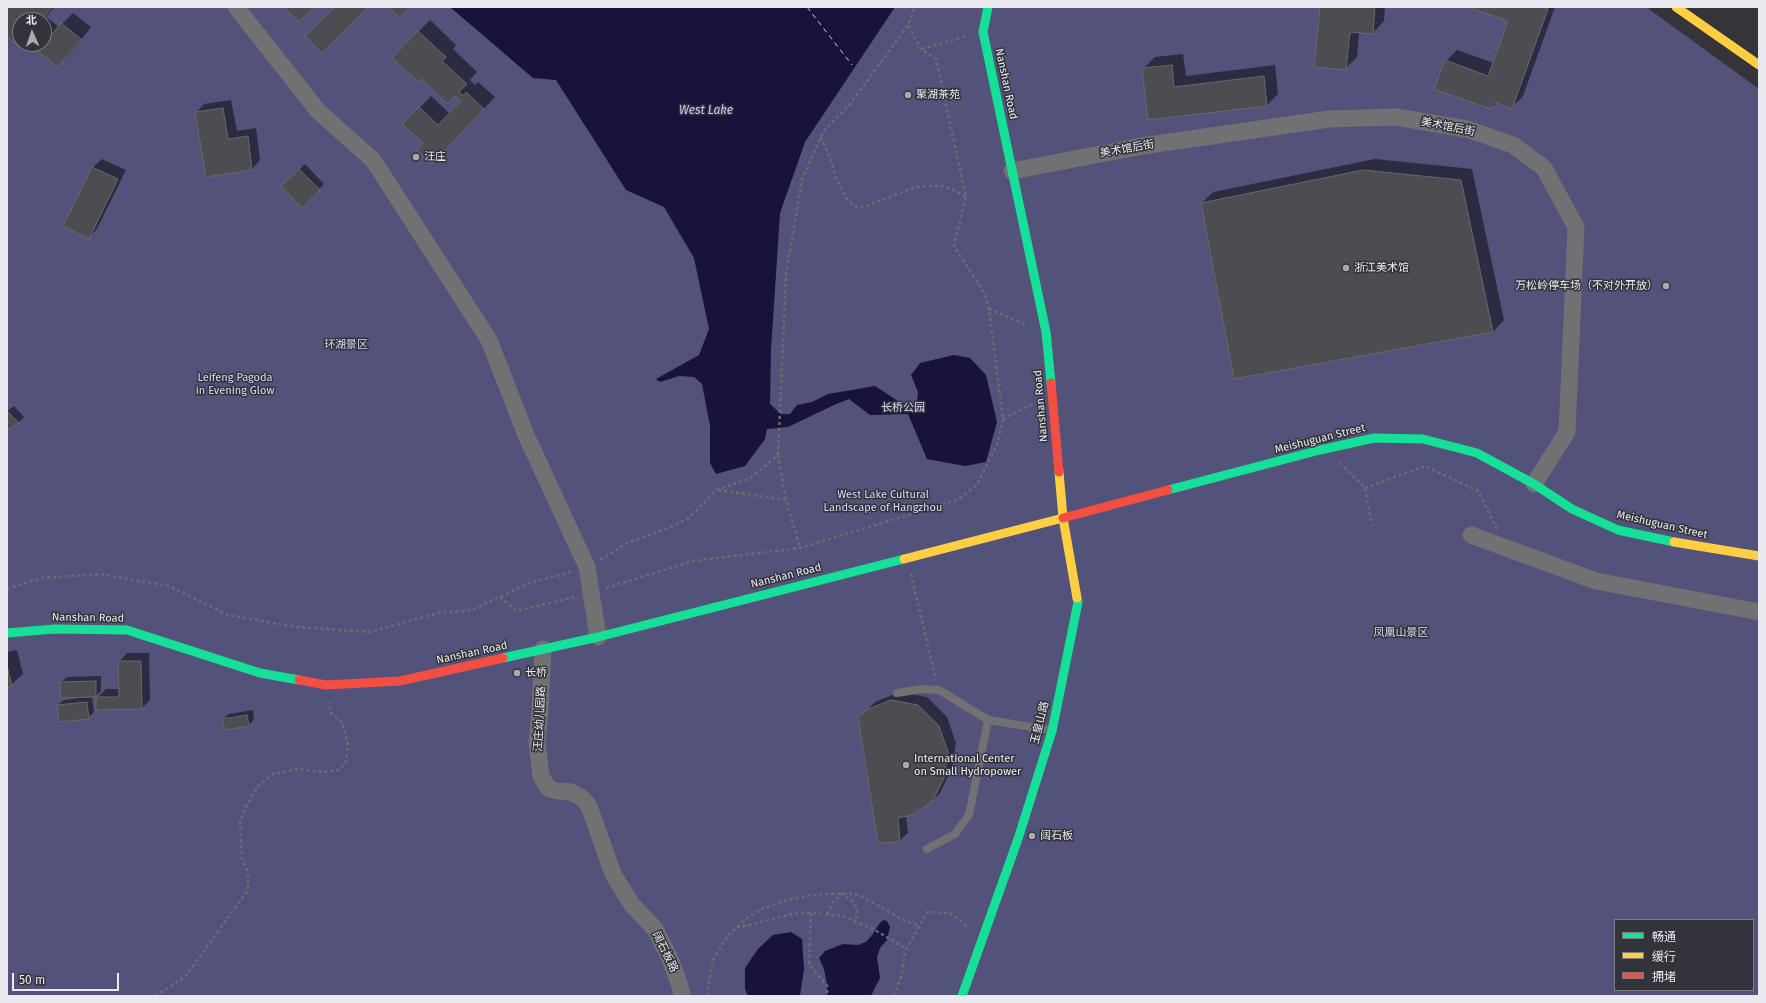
<!DOCTYPE html>
<meta charset="utf-8">
<style>
body{margin:0}
#map{position:relative;width:1766px;height:1003px;overflow:hidden;background:#353539;font-family:"Fira Sans","Noto Sans SC",sans-serif}
canvas{display:block}
.frame{position:absolute;inset:0;border:8px solid #e9e9ef;pointer-events:none}
.legend{position:absolute;left:1614px;top:919px;width:140px;height:72px;box-sizing:border-box;background:#33333b;border:1px solid #7c7c83;margin:0;padding:5px 7px;list-style:none;font-size:12px;color:#e9e9ef}
.legend li{display:flex;align-items:center;gap:8px;height:20px}
.legend b{width:20px;border:1px solid #7c7c83}
.north{position:absolute;left:12px;top:12px;width:40px;height:40px;box-sizing:border-box;background:#33333b;border:1px solid #7c7c83;border-radius:50%;rotate:357deg;font-size:11px;font-weight:700;line-height:16px;text-align:center;color:#e9e9ef}
.north::after{content:'';display:block;margin:auto;width:14px;height:18px;background:#aaaaaf;clip-path:polygon(50% 0,100% 100%,50% 72%,0 100%)}
.scale{position:absolute;left:12px;top:973px;width:107px;height:18px;box-sizing:border-box;border:2px solid #e9e9ef;border-top:0;padding-left:5px;font-size:12px;line-height:14px;white-space:nowrap;color:#e9e9ef;-webkit-text-stroke:3px #33333b;paint-order:stroke}
</style>
<div id="map">
<canvas width="1766" height="1003"></canvas>
<div class="frame"></div>
<ul class="legend">
<li><b style="height:5px;background:#16e098"></b>畅通</li>
<li><b style="height:5px;background:#ffcf43"></b>缓行</li>
<li><b style="height:5px;background:#f24e42"></b>拥堵</li>
</ul>
<div class="north">北</div>
<div class="scale">50 m</div>
</div>
<script>
const g = document.querySelector('canvas').getContext('2d');
g.lineJoin = 'round';
function paint(path, color) { g.fillStyle = color; g.fill(path, 'evenodd'); }
const poly = rows => new Path2D(rows.map(r => 'M' + r).join(''));
function strokePath(path, color, width, dash) { g.strokeStyle = color; g.lineWidth = width; g.lineCap = dash ? 'butt' : 'round'; g.setLineDash(dash || []); g.stroke(path); }
function label(font, color, halo, rows, align = 'center') {
  g.font = font + ' "Fira Sans","Noto Sans SC",sans-serif'; g.lineWidth = 3; g.setLineDash([]); g.textBaseline = 'middle'; g.strokeStyle = halo; g.fillStyle = color; for (const [text, x, y, turn = 0] of rows) {
    g.save(); g.translate(x, y); g.rotate((+turn || 0) * Math.PI / 180); g.textAlign = isNaN(turn) ? turn : align; if (halo) g.strokeText(text, 0, 0); g.fillText(text, 0, 0); g.restore();
  }
}
const green = poly([
 [7,7,1646,7,1759,89,1759,996,7,996],
 [20,20,44,20,44,44,20,44],
 [1615,920,1753,920,1753,990,1615,990]
]);
const water = poly([
 [450,7,895,7,805,142,780,213,771,350,770,404,781,414,790,414,797,405,812,402,828,394,875,386,901,403,917,404,918,392,911,375,920,363,954,355,970,358,986,375,997,422,986,462,965,466,927,459,908,414,870,415,849,399,834,405,788,427,767,429,765,439,745,466,716,474,710,463,710,426,702,384,694,377,679,376,660,382,656,379,699,355,709,329,694,258,664,207,626,190,556,80,533,78],
 [883,920,887,921,890,927,887,940,880,948,877,957,880,978,871,996,827,996,827,985,824,969,819,958,825,951,843,944,858,945,866,942,873,934,879,924],
 [791,932,802,939,804,969,800,996,748,996,745,989,745,968,758,949,773,935]
]);
const shadow = poly([
 [7,7,54,7,46,17,59,27,73,13,91,27,69,55,58,66,44,42,44,20,20,20,20,44,24,44,21,47,7,36],
 [1321,7,1385,7,1384,21,1373,33,1359,32,1357,57,1345,69],
 [1471,7,1555,7,1523,96,1512,107,1497,102,1491,108,1446,61,1457,50,1494,63,1509,21],
 [430,20,456,45,453,49,477,72,470,80,475,85,478,82,495,97,443,152,424,143,404,124,431,96,450,114,463,100,418,32],
 [1183,54,1186,76,1275,65,1278,94,1267,105,1149,119,1143,69,1155,57],
 [231,100,237,131,256,128,260,160,252,169,196,113,204,104],
 [102,159,126,170,97,229,89,237,65,226,93,167],
 [1375,159,1472,169,1504,320,1493,332,1202,203,1213,192],
 [305,164,324,184,302,206,282,186],
 [14,406,24,417,19,422,7,429,7,411],
 [17,650,23,674,11,685,7,686,7,652],
 [127,653,149,653,150,700,142,708,97,698,106,689,120,689,119,662],
 [101,676,101,691,96,696,92,696,94,712,88,718,58,705,64,700,79,698,61,682,67,677],
 [900,692,927,697,947,717,956,743,952,768,940,793,931,802,906,815,908,833,899,841,859,718,875,702],
 [253,710,254,719,249,725,225,729,223,719,229,714]
]);
const ferry = poly([
 [807,7,852,65]
]);
const building = poly([
 [7,7,52,7,42,20,20,20,20,44,24,44,21,48,7,37,7,7],
 [284,7,314,7,299,22,284,7],
 [335,7,364,7,366,9,322,53,305,36,335,7],
 [389,7,410,7,400,18,389,7],
 [1320,7,1375,7,1373,34,1350,32,1346,70,1314,67,1320,7],
 [1468,7,1542,7,1548,9,1512,109,1494,102,1491,109,1434,89,1445,60,1488,76,1508,21,1468,7],
 [61,23,81,39,58,67,38,52,44,43,44,36,48,39,61,23],
 [418,31,446,57,442,61,467,84,459,92,463,96,466,92,484,109,432,164,417,150,423,143,402,124,419,107,438,125,461,101,454,96,447,104,422,79,418,82,392,58,418,31],
 [1172,65,1174,87,1264,76,1267,106,1148,120,1142,68,1172,65],
 [223,108,228,139,248,136,252,170,206,177,195,112,223,108],
 [92,167,118,179,89,239,63,226,92,167],
 [299,169,320,190,302,208,281,186,299,169],
 [1363,170,1461,180,1493,332,1234,379,1201,203,1363,170],
 [7,411,19,423,7,430,7,411],
 [118,661,141,661,142,709,96,710,96,697,119,697,118,661],
 [7,666,12,686,7,688,7,666],
 [96,681,96,697,61,698,60,682,96,681],
 [891,700,918,705,939,726,948,752,944,778,932,802,912,815,898,818,900,842,878,843,858,717,866,710,891,700],
 [87,702,89,719,59,722,57,705,87,702],
 [247,715,249,726,225,730,222,719,247,715]
]);
const path = poly([
 [922,49,967,36],
 [821,137,831,160,836,179,848,200,854,206,864,207,915,187,941,186,954,190,966,197],
 [989,309,1027,325],
 [1003,419,1035,403],
 [778,455,786,274,802,180,823,132,851,103,908,25],
 [1340,463,1365,488,1372,525],
 [1365,488,1425,466,1478,491,1497,529],
 [718,490,786,500],
 [600,560,627,543,666,529,689,518,716,490,749,479,778,455,786,500,800,548],
 [911,574,936,680],
 [606,588,693,561,800,548,957,500,977,485,997,445,1003,419,989,309,985,294,954,246,966,197,936,59,921,49,908,25,915,7],
 [7,589,41,578,99,574,169,586,228,615,296,627,370,632,438,613,472,610,527,584,574,571],
 [500,597,517,611,578,596],
 [811,913,809,965,827,985,827,996],
 [827,914,833,902,842,894,851,900,856,907,857,912,856,921],
 [737,928,792,914,811,913,843,916,873,929,907,949],
 [155,996,186,976,248,890,248,873,242,859,240,822,246,806,258,786,273,774,297,769,322,772,339,770,346,761,348,744,342,722,332,714,329,706,331,702],
 [709,996,708,987,713,960,729,934,746,919,761,909,784,901,812,895,850,893,863,897,905,921,919,926],
 [894,996,902,974,905,952,927,912,950,913,970,928]
]);
const lane = poly([
 [897,693,922,689,939,690,988,720,1050,730],
 [927,849,955,834,969,815,988,720]
]);
const street = poly([
 [236,7,318,111,373,160,489,340,526,435,587,567,598,637],
 [1012,171,1142,146,1329,119,1396,117,1467,129,1513,145,1544,168,1576,227,1567,432,1534,484],
 [1471,535,1596,581,1759,612],
 [543,649,540,711,537,742,541,776,548,788,557,791,571,792,582,798,589,806,613,874,632,905,655,929,670,959,680,986,682,996]
]);
const fast = poly([
 [988,7,983,32,1046,332,1051,383],
 [1168,490,1320,450,1374,438,1423,439,1477,453,1534,484,1572,509,1618,530,1674,542],
 [7,633,55,629,127,630,260,673,299,680],
 [503,658,598,637,904,559],
 [962,996,1018,839,1052,731,1078,602,1077,598]
]);
const slow = poly([
 [1676,7,1759,65],
 [1059,472,1063,518,1077,598],
 [1674,542,1759,556],
 [904,559,1063,518]
]);
const jam = poly([
 [1051,383,1059,472],
 [1063,518,1168,490],
 [299,680,326,685,400,681,503,658]
]);
const markers = [
 [908,95,4,"#aaaaaf"],
 [416,157,4,"#aaaaaf"],
 [1346,268,4,"#aaaaaf"],
 [1666,286,4,"#aaaaaf"],
 [517,673,4,"#aaaaaf"],
 [906,765,4,"#aaaaaf"],
 [1032,836,4,"#aaaaaf"]
];
const streetNames = [
 ["Nanshan Road",1006,84,78],
 ["美术馆后街",1448,127,11],
 ["美术馆后街",1127,149,-10],
 ["Nanshan Road",1041,406,-95],
 ["Meishuguan Street",1320,439,-14],
 ["Meishuguan Street",1662,525,13],
 ["Nanshan Road",786,576,-14],
 ["Nanshan Road",88,618,1],
 ["Nanshan Road",472,653,-12],
 ["汪庄幼儿园路",540,719,-87],
 ["玉皇山路",1040,723,-76],
 ["阔石板路",665,952,64]
];
const poiNames = [
 ["聚湖茶苑",916,95],
 ["汪庄",424,157],
 ["浙江美术馆",1354,268],
 ["万松岭停车场（不对外开放）",1658,286,"right"],
 ["长桥",525,673],
 ["International Center",914,759],
 ["on Small Hydropower",914,772],
 ["阔石板",1040,836]
];
const parkNames = [
 ["环湖景区",346,345],
 ["Leifeng Pagoda",235,378],
 ["in Evening Glow",235,391],
 ["长桥公园",903,408],
 ["West Lake Cultural",883,495],
 ["Landscape of Hangzhou",883,508],
 ["凤凰山景区",1401,633]
];
const waterNames = [
 ["West Lake",706,111]
];
paint(green, '#52527a');
paint(water, '#18133b');
paint(shadow, '#0007');
strokePath(ferry, '#c9cbfa', 1, [5, 4]);
paint(building, '#4c4d50');
strokePath(building, '#68686c', 1);
strokePath(path, '#6b6c6f', 2.5, [3, 3]);
strokePath(lane, '#717174', 8);
strokePath(street, '#717174', 17);
strokePath(fast, '#16e098', 9);
strokePath(slow, '#ffcf43', 9);
strokePath(jam, '#f24e42', 9);
for (const [x, y, r, color] of markers) { const dot = new Path2D(); dot.arc(x, y, r, 0, 2 * Math.PI); g.fillStyle = color; g.fill(dot); strokePath(dot, '#33333b', 1.5); }
label('11px', '#e9e9ef', '#33333b', streetNames);
label('11px', '#e9e9ef', '#33333b', poiNames, 'left');
label('11px', '#d6d8f8', '#33333b', parkNames);
label('italic 12px', '#c9cbfa', '#33333b', waterNames);
</script>
